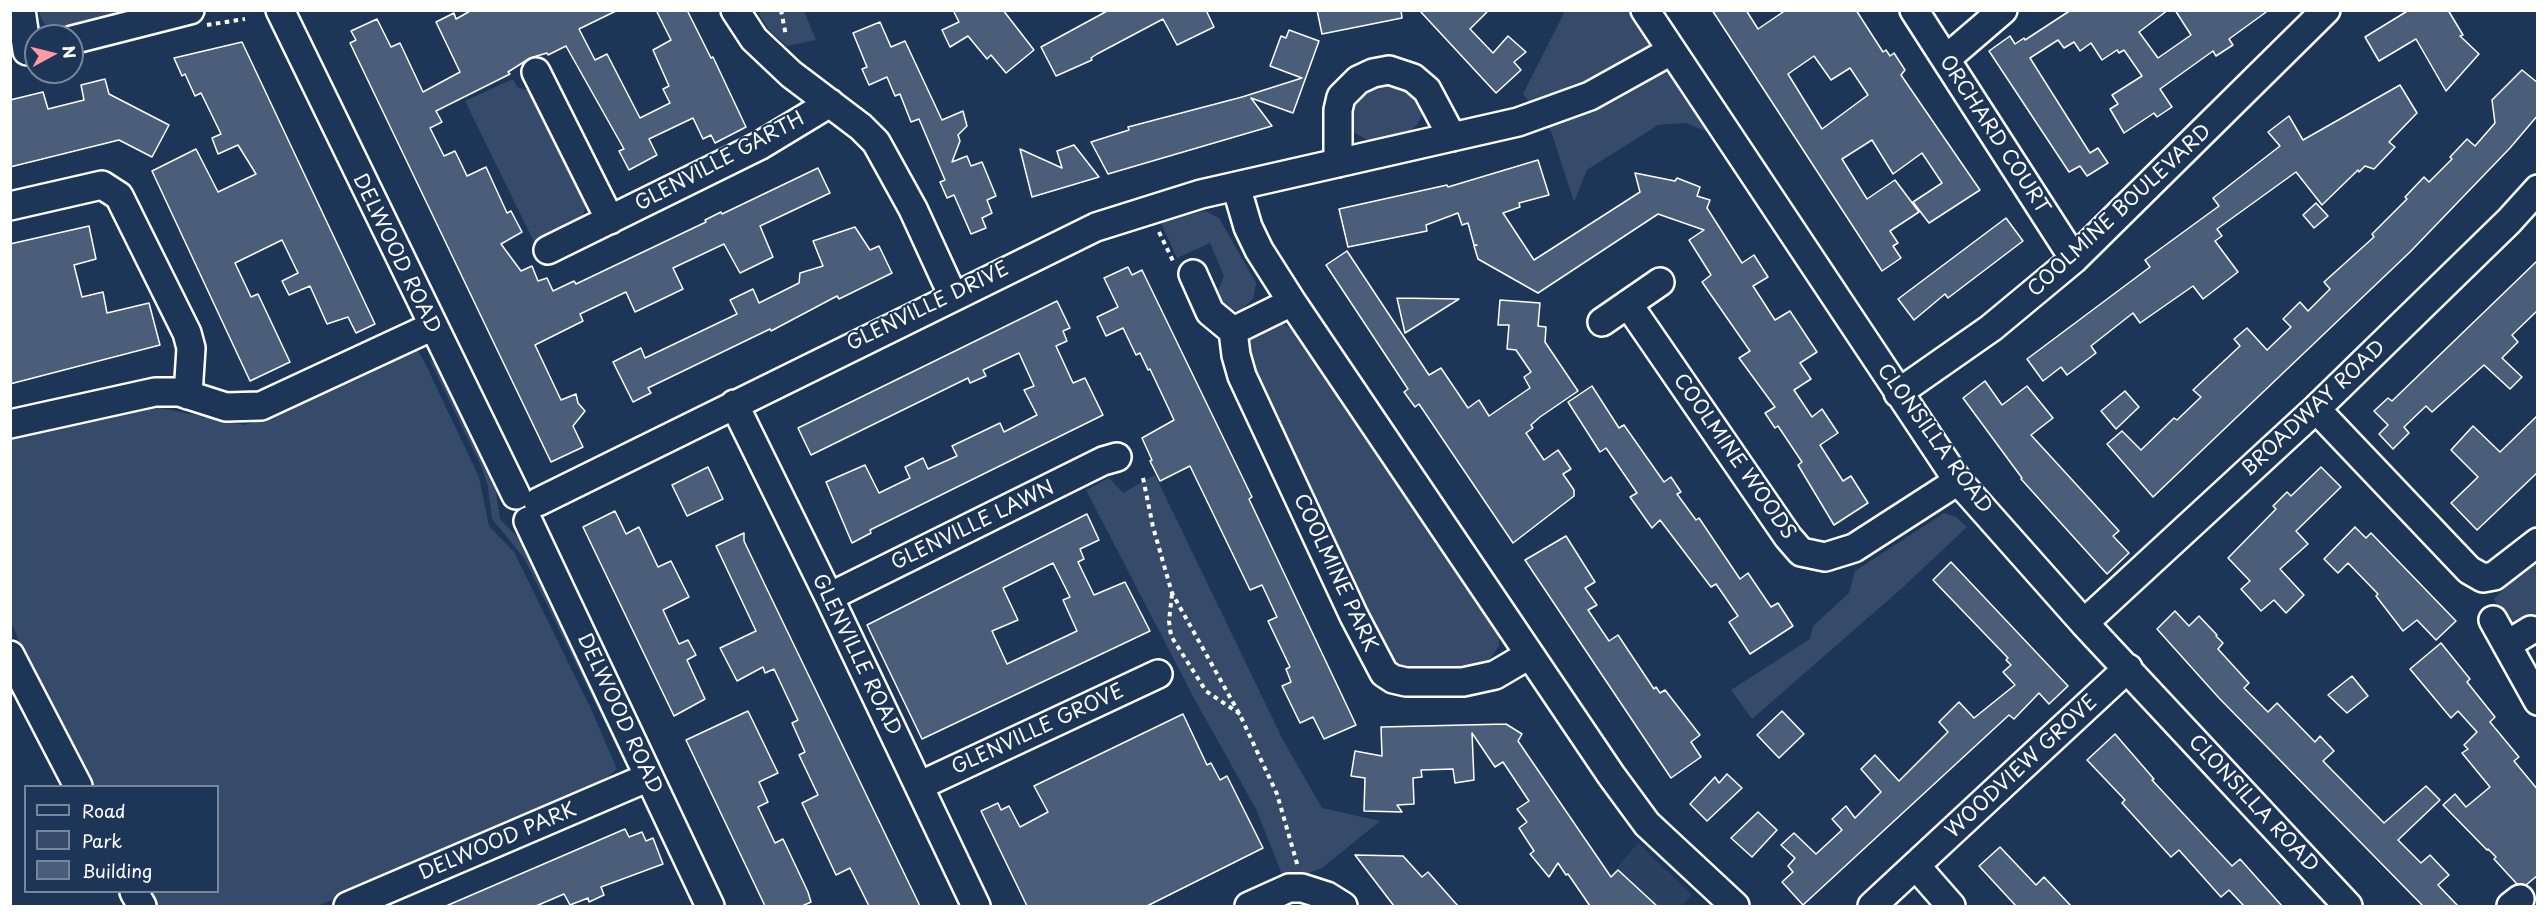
<!DOCTYPE html>
<style>
body{margin:0}
#map{position:relative;width:2548px;height:917px;overflow:hidden;background:#1d3557;font-family:"Playpen Sans",sans-serif}
canvas{display:block}
.frame{position:absolute;inset:0;border:12px solid #fff;pointer-events:none}
.legend{position:absolute;left:24px;top:785px;width:195px;height:108px;box-sizing:border-box;background:#1d3557;border:2px solid #77869a;margin:0;padding:8px 10px;list-style:none;font-size:18px;color:#fff}
.legend li{display:flex;align-items:center;gap:12px;height:30px}
.legend b{width:30px;border:2px solid #77869a}
.north{position:absolute;left:24px;top:24px;width:60px;height:60px;box-sizing:border-box;background:#1d3557;border:2px solid #77869a;border-radius:50%;rotate:83deg;font-size:16px;font-weight:700;line-height:24px;text-align:center;color:#fff}
.north::after{content:'';display:block;margin:auto;width:21px;height:27px;background:#ff9aa2;clip-path:polygon(50% 0,100% 100%,50% 72%,0 100%)}
</style>
<div id="map">
<canvas width="2548" height="917"></canvas>
<div class="frame"></div>
<ul class="legend">
<li><b style="height:8px;background:#1d3557"></b>Road</li>
<li><b style="height:16px;background:#364b69"></b>Park</li>
<li><b style="height:16px;background:#4a5d79"></b>Building</li>
</ul>
<div class="north">N</div>
</div>
<script>
const g = document.querySelector('canvas').getContext('2d');
g.lineJoin = 'round';
function paint(path, color) { g.fillStyle = color; g.fill(path, 'evenodd'); }
const poly = rows => new Path2D(rows.map(r => 'M' + r).join(''));
function strokePath(path, color, width, dash) { g.strokeStyle = color; g.lineWidth = width; g.lineCap = dash ? 'butt' : 'round'; g.setLineDash(dash || []); g.stroke(path); }
function label(font, color, halo, rows, align = 'center') {
  g.font = font + ' "Playpen Sans",sans-serif'; g.lineWidth = 4.5; g.setLineDash([]); g.textBaseline = 'middle'; g.strokeStyle = halo; g.fillStyle = color; for (const [text, x, y, turn = 0] of rows) {
    g.save(); g.translate(x, y); g.rotate((+turn || 0) * Math.PI / 180); g.textAlign = isNaN(turn) ? turn : align; if (halo) g.strokeText(text, 0, 0); g.fillText(text, 0, 0); g.restore();
  }
}
const built = poly([
 [1638,843,1692,895,1681,906,1585,906]
]);
const green = poly([
 [38,11,141,11,60,30,51,29,43,22],
 [757,11,804,11,816,40,787,46,769,30],
 [1565,11,1632,11,1710,133,1686,123,1658,125,1587,170,1574,202,1551,131,1523,94],
 [513,79,517,87,532,92,587,199,582,221,536,246,465,101],
 [1392,81,1423,100,1423,112,1418,124,1405,135,1369,141,1355,133,1349,121,1350,108,1360,90],
 [1205,211,1219,218,1256,283,1253,299,1240,311,1228,310,1215,298,1224,276,1210,243,1177,258,1161,223],
 [1278,321,1298,332,1499,629,1499,646,1485,666,1470,671,1393,668,1252,379,1247,340,1251,334],
 [413,350,418,351,424,361,479,477,489,526,514,552,591,709,617,769,599,784,318,906,155,906,147,892,218,892,218,786,93,786,30,667,11,622,10,438,146,405,244,425,272,417,398,353],
 [429,359,438,367,495,485,500,519,524,544,618,740,622,758,524,558,492,519,488,487,482,468],
 [1155,475,1283,740,1322,808,1380,821,1322,868,1285,882,1256,809,1195,700,1086,490,1109,478,1123,493],
 [1944,513,1956,517,1967,527,1901,589,1752,719,1731,690,1810,639,1813,626,1849,593,1855,571],
 [2537,554,2537,633,2528,617,2512,625,2507,622,2494,599]
]);
const building = poly([
 [472,10,618,10,579,29,595,60,607,54,640,118,670,103,663,89,669,86,653,50,671,40,656,10,687,10,711,58,713,57,746,127,715,143,711,135,703,139,693,118,649,139,657,155,629,170,619,151,624,149,566,46,548,55,547,53,530,58,508,72,510,74,436,111,442,122,430,128,444,156,455,151,467,176,486,167,507,213,511,211,522,232,501,244,521,271,532,266,538,281,547,278,553,291,574,281,576,284,706,222,705,220,721,212,722,214,818,168,830,193,760,226,773,257,740,273,724,244,673,268,683,289,635,312,626,292,580,314,583,321,535,345,561,400,576,394,578,403,585,411,573,426,583,447,551,462,350,43,356,40,351,31,377,19,391,47,400,43,423,92,460,72,436,22,454,13,456,19,472,10],
 [953,10,1003,10,1034,50,1006,73,991,55,987,59,968,36,950,47,942,30,959,22,953,10],
 [1109,10,1206,10,1214,27,1177,45,1163,19,1097,54,1091,58,1092,60,1056,76,1041,47,1109,10],
 [1317,10,1401,10,1402,18,1322,34,1317,10],
 [1419,10,1489,10,1470,29,1493,53,1508,36,1526,52,1514,62,1521,70,1496,93,1419,10],
 [1712,10,1746,10,1758,29,1786,10,1856,10,1883,52,1886,50,1890,56,1894,53,1905,70,1901,75,1980,190,1929,223,1913,202,1942,183,1922,153,1893,174,1872,140,1842,159,1867,199,1895,180,1919,212,1890,231,1898,243,1893,246,1901,258,1882,271,1712,10],
 [1814,56,1831,80,1850,68,1868,95,1822,129,1788,74,1814,56],
 [2071,10,2168,10,2139,32,2158,58,2191,35,2175,10,2269,10,2229,39,2233,45,2216,56,2213,51,2160,89,2172,107,2157,117,2154,113,2124,133,2110,109,2118,104,2112,95,2142,76,2124,50,2119,53,2117,50,2102,60,2091,43,2080,51,2074,42,2064,48,2058,40,2030,58,2090,153,2098,148,2108,163,2087,176,2080,166,2069,172,1989,51,2010,36,2015,44,2024,38,2025,40,2071,10],
 [2409,10,2448,10,2463,35,2460,36,2479,54,2446,91,2416,39,2379,61,2365,37,2409,10],
 [880,22,891,47,905,41,942,120,963,111,967,126,958,135,960,141,952,162,967,156,971,166,982,162,996,196,987,200,992,213,982,218,986,228,971,234,954,195,947,198,940,182,945,180,919,119,911,122,900,94,895,96,887,77,869,85,862,69,867,67,853,33,880,22],
 [1289,30,1319,41,1293,113,1251,98,1272,126,1108,174,1091,142,1129,130,1128,127,1242,97,1302,78,1270,66,1281,36,1286,38,1289,30],
 [242,42,375,324,356,333,348,317,327,324,310,286,289,295,282,281,298,273,282,240,235,263,251,297,258,294,290,362,250,381,152,171,196,149,218,192,256,174,238,145,218,154,212,138,221,134,201,93,195,96,185,74,182,76,174,58,242,42],
 [2522,70,2538,83,2538,115,2510,148,2410,252,2153,497,2107,444,2122,431,2141,450,2174,418,2177,420,2201,397,2193,390,2240,346,2234,339,2247,328,2267,350,2291,327,2283,319,2300,302,2308,311,2330,289,2324,282,2374,237,2372,234,2407,199,2405,197,2424,177,2429,182,2452,159,2450,157,2467,139,2475,146,2495,123,2492,100,2522,70],
 [105,79,109,94,169,125,152,157,119,140,10,167,10,100,43,92,48,109,84,100,81,85,105,79],
 [2400,85,2417,113,2389,142,2395,147,2374,169,2365,166,2359,172,2358,170,2322,205,2296,172,2217,229,2222,236,2215,241,2238,272,2203,299,2193,286,2140,323,2133,313,2091,346,2096,353,2067,375,2061,367,2043,381,2027,359,2150,267,2145,260,2219,206,2213,198,2280,146,2268,132,2289,116,2303,140,2400,85],
 [1074,145,1099,177,1032,197,1020,149,1062,168,1057,151,1074,145],
 [1538,160,1549,195,1519,203,1520,207,1503,213,1534,260,1640,192,1635,173,1675,181,1677,178,1700,187,1697,196,1710,200,1707,208,1742,263,1754,255,1768,277,1753,286,1775,320,1790,311,1817,352,1800,363,1811,379,1794,390,1812,417,1822,409,1838,433,1820,445,1843,481,1851,476,1868,503,1834,525,1798,465,1802,462,1778,426,1775,428,1765,413,1775,407,1739,358,1750,351,1702,282,1711,275,1689,240,1704,230,1658,214,1538,293,1478,259,1474,246,1477,245,1474,245,1468,223,1462,225,1458,213,1426,225,1427,231,1348,247,1339,209,1447,185,1448,187,1538,160],
 [2316,203,2328,216,2314,228,2303,215,2316,203],
 [2006,218,2023,241,1948,298,1945,294,1914,320,1898,299,2006,218],
 [89,226,96,259,74,265,82,297,103,292,107,313,149,303,160,345,10,384,10,244,89,226],
 [855,227,870,250,879,246,892,273,839,299,837,296,771,331,770,329,648,388,651,393,633,402,613,362,641,348,645,358,737,314,730,300,753,289,759,303,799,283,800,273,823,266,813,241,855,227],
 [1347,251,1429,375,1441,368,1468,408,1479,400,1489,416,1530,388,1524,377,1531,372,1516,350,1507,349,1509,325,1498,325,1500,300,1540,303,1538,326,1546,327,1545,342,1578,391,1540,417,1531,425,1533,428,1526,433,1544,460,1558,450,1571,469,1563,474,1574,490,1574,496,1513,543,1419,404,1415,407,1404,392,1408,389,1326,265,1347,251],
 [2538,260,2538,310,2512,335,2518,342,2502,358,2522,377,2510,389,2484,365,2432,412,2426,406,2404,427,2409,433,2393,449,2379,434,2388,425,2374,411,2388,398,2392,401,2538,260],
 [1128,267,1132,275,1142,270,1252,497,1249,499,1356,725,1324,739,1313,717,1300,723,1282,686,1291,682,1286,669,1290,667,1268,621,1277,617,1262,585,1250,590,1190,466,1160,481,1150,461,1152,460,1142,438,1174,420,1150,369,1148,370,1140,353,1136,355,1123,328,1106,336,1097,317,1118,307,1104,278,1128,267],
 [1397,298,1459,299,1405,333,1397,298],
 [1057,301,1070,328,1063,331,1067,341,1056,346,1073,383,1085,378,1103,415,870,530,871,533,852,543,826,482,865,465,879,493,910,478,905,467,923,458,928,469,957,456,952,446,1000,423,1004,432,1037,415,1024,390,1034,386,1019,353,983,370,986,376,970,383,968,378,811,455,798,428,1057,301],
 [1985,381,2002,405,2027,386,2053,418,2031,435,2119,531,2113,536,2129,553,2107,574,2021,479,2022,478,1963,398,1985,381],
 [1592,386,1619,428,1624,425,1664,482,1671,477,1681,492,1677,494,1696,520,1699,518,1740,579,1748,573,1771,607,1778,603,1793,626,1750,654,1729,622,1738,616,1716,584,1711,587,1660,520,1652,528,1630,497,1637,493,1606,448,1600,452,1568,402,1592,386],
 [2125,391,2139,407,2116,429,2101,411,2125,391],
 [2538,415,2538,472,2477,530,2451,503,2478,477,2451,450,2473,426,2500,452,2538,415],
 [708,467,723,499,687,516,672,485,708,467],
 [2321,467,2341,487,2296,531,2308,544,2280,569,2304,595,2286,613,2274,600,2261,611,2241,589,2250,581,2228,558,2276,509,2273,506,2287,492,2291,496,2321,467],
 [615,511,626,534,639,527,658,567,671,561,689,597,663,610,679,644,688,640,696,655,687,660,705,699,674,716,583,527,615,511],
 [1087,514,1099,540,1080,549,1084,559,1078,562,1094,595,1125,582,1150,631,922,739,867,625,1087,514],
 [1053,563,1070,597,1063,600,1077,631,1007,664,992,631,1018,620,1003,588,1053,563],
 [2355,527,2366,538,2371,533,2456,621,2436,640,2417,620,2403,631,2376,596,2378,594,2348,563,2338,573,2324,559,2355,527],
 [744,533,744,541,765,585,920,906,869,906,850,868,836,875,802,803,818,795,799,755,805,752,792,723,798,720,774,669,765,673,763,667,737,681,720,648,756,631,716,546,744,533],
 [1566,536,1595,582,1585,588,1597,605,1588,610,1609,641,1618,635,1654,689,1656,687,1660,693,1665,690,1700,735,1691,742,1701,757,1671,778,1525,560,1566,536],
 [1951,562,2068,686,2049,704,2039,693,2014,719,2009,715,1803,905,1782,882,1793,872,1788,866,1795,858,1781,845,1794,833,1816,854,1842,830,1832,819,1846,806,1855,818,1881,792,1861,769,1875,755,1899,781,1948,732,1939,722,1959,702,1974,718,2015,685,2003,672,2011,665,2006,660,2008,658,1933,580,1951,562],
 [2175,611,2189,626,2199,616,2217,635,2216,636,2223,643,2218,649,2249,683,2244,688,2268,712,2277,703,2315,742,2320,736,2334,751,2323,761,2384,823,2426,786,2440,800,2398,840,2421,863,2430,855,2449,875,2438,885,2458,906,2423,906,2219,698,2157,629,2175,611],
 [2441,643,2470,679,2467,682,2495,717,2490,722,2519,757,2514,761,2538,790,2538,875,2526,885,2517,884,2494,859,2496,857,2488,849,2487,850,2443,805,2455,794,2466,807,2490,787,2462,753,2468,749,2464,745,2477,732,2458,711,2451,718,2410,669,2441,643],
 [2352,676,2368,696,2347,713,2328,695,2352,676],
 [748,711,778,773,759,782,768,802,758,807,775,843,783,839,808,892,811,902,802,906,765,906,686,740,748,711],
 [1782,711,1804,734,1779,758,1757,735,1782,711],
 [1183,714,1207,765,1211,763,1220,780,1227,776,1263,848,1147,906,1027,906,981,811,998,803,1001,810,1009,806,1020,827,1048,812,1034,786,1183,714],
 [1506,724,1522,734,1518,741,1611,877,1618,870,1657,906,1590,906,1568,874,1566,875,1558,863,1549,877,1530,854,1534,851,1519,828,1527,822,1517,809,1529,801,1503,762,1495,767,1472,733,1474,780,1455,783,1453,769,1421,770,1422,777,1413,778,1414,804,1397,805,1402,812,1364,811,1365,778,1351,776,1355,751,1382,756,1381,727,1506,724],
 [2115,734,2154,779,2152,780,2232,866,2240,859,2282,906,2244,906,2229,890,2221,897,2179,850,2171,857,2122,803,2125,800,2087,760,2115,734],
 [1727,774,1742,788,1707,821,1690,804,1715,777,1719,783,1727,774],
 [1758,812,1777,830,1752,857,1731,838,1758,812],
 [625,829,629,837,642,832,646,841,653,838,663,864,601,887,604,895,589,902,588,898,570,905,564,894,536,906,446,906,625,829],
 [2000,847,2036,885,2044,877,2071,906,2016,906,1979,866,2000,847],
 [1355,855,1403,856,1422,877,1428,872,1458,906,1394,906,1355,855]
]);
const path = poly([
 [781,10,786,36],
 [207,25,245,19],
 [1159,232,1174,263],
 [1143,478,1153,527,1172,593,1240,715,1277,794,1298,867],
 [1172,594,1169,621,1171,636,1206,691,1240,714]
]);
const minor = poly([
 [21,10,27,51],
 [280,10,516,495],
 [735,10,754,39,791,74,861,127,876,142,913,209,953,296],
 [1645,10,1958,481,2084,623,2348,906],
 [1914,10,2074,259],
 [72,40,190,10],
 [1946,59,2003,10],
 [536,72,610,220],
 [1338,163,1338,110,1341,97,1358,80,1373,73,1389,70,1413,78,1427,90,1452,137],
 [1236,186,1248,227,1259,250,1292,302,1611,775,1647,824,1735,906],
 [10,206,102,185,119,196,187,333,191,348,188,395],
 [548,250,759,146,830,103],
 [1193,274,1210,312,1233,331,1236,355,1242,376,1354,616,1384,673,1393,679,1406,682,1463,682,1495,675,1529,655],
 [1628,304,1788,537,1801,552,1825,557,1854,548,1958,481],
 [1602,322,1660,282],
 [1233,331,1292,302],
 [1898,393,1991,328,2074,259,2326,10],
 [734,404,829,597,976,906],
 [2316,409,2469,570,2483,578,2494,576,2538,542],
 [10,424,155,392,179,392,226,407,261,406,431,327],
 [538,502,1096,227,1201,194,1518,122,1590,96,1671,51],
 [528,521,710,906],
 [829,597,1103,461,1117,457],
 [2493,620,2538,701],
 [2084,623,2316,409,2509,221,2538,189],
 [2508,644,2531,630],
 [10,655,78,786],
 [919,786,1158,674],
 [1916,866,1951,906],
 [134,892,142,906],
 [348,906,649,777],
 [1249,906,1289,888,1302,888,1327,896,1343,906],
 [1872,906,2128,668],
 [2511,906,2520,899]
]);
const streetNames = [
 ["ORCHARD COURT",1994,135,57],
 ["GLENVILLE GARTH",720,162,-28],
 ["COOLMINE BOULEVARD",2120,211,-43],
 ["DELWOOD ROAD",396,254,64],
 ["GLENVILLE DRIVE",928,307,-26],
 ["BROADWAY ROAD",2314,409,-43],
 ["CLONSILLA ROAD",1934,439,54],
 ["COOLMINE WOODS",1734,457,55],
 ["GLENVILLE LAWN",973,526,-26],
 ["COOLMINE PARK",1335,573,65],
 ["GLENVILLE ROAD",856,655,64],
 ["DELWOOD ROAD",619,714,65],
 ["GLENVILLE GROVE",1038,730,-25],
 ["WOODVIEW GROVE",2022,767,-43],
 ["CLONSILLA ROAD",2253,804,47],
 ["DELWOOD PARK",498,842,-23]
];
paint(built, '#2a4161');
paint(green, '#364b69');
paint(building, '#4a5d79');
strokePath(building, '#fff', 1.5);
strokePath(minor, '#fff', 32);
strokePath(path, '#fff', 4, [4.5, 4.5]);
strokePath(minor, '#1d3557', 27);
label('20px', '#fff', '#1d3557', streetNames);
</script>
